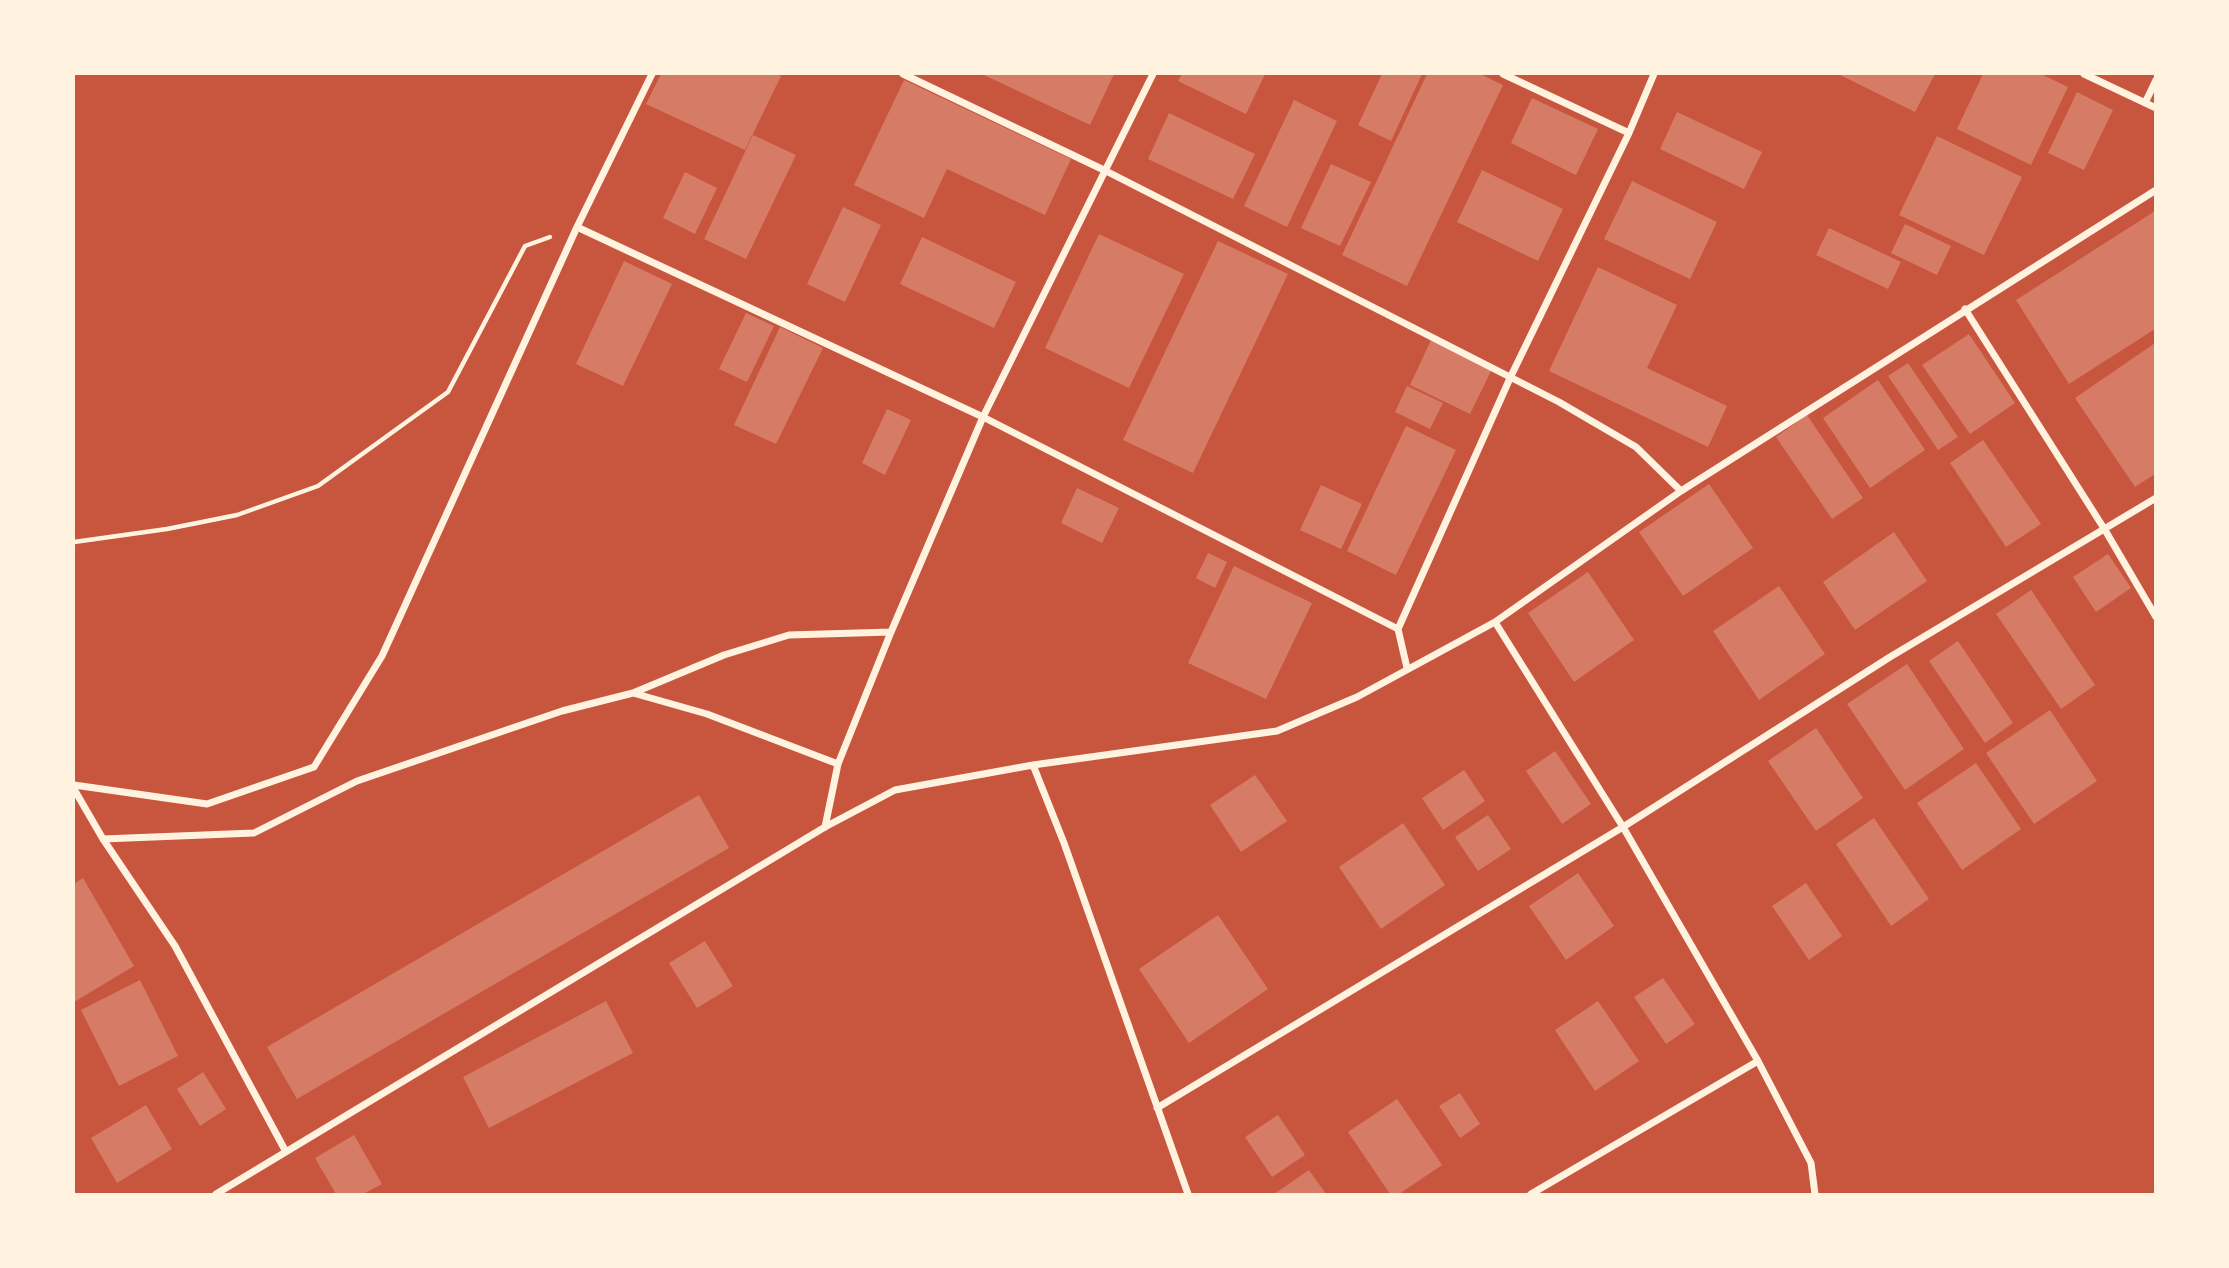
<!DOCTYPE html>
<style>
body{margin:0}
#map{position:relative;width:2229px;height:1268px;overflow:hidden;background:#c8553d;font-family:"Archivo Narrow",sans-serif}
canvas{display:block}
.frame{position:absolute;inset:0;border:75px solid #fff3e0;pointer-events:none}
</style>
<div id="map">
<canvas width="2229" height="1268"></canvas>
<div class="frame"></div>
</div>
<script>
const g = document.querySelector('canvas').getContext('2d');
g.lineJoin = 'round';
function paint(path, color) { g.fillStyle = color; g.fill(path, 'evenodd'); }
const poly = rows => new Path2D(rows.map(r => 'M' + r).join(''));
function strokePath(path, color, width, dash) { g.strokeStyle = color; g.lineWidth = width; g.lineCap = dash ? 'butt' : 'round'; g.setLineDash(dash || []); g.stroke(path); }
const building = poly([
 [661,74,777,74,781,76,745,150,646,104],
 [982,74,1114,74,1090,125],
 [1182,74,1265,74,1246,114,1178,81],
 [1382,74,1422,74,1391,141,1358,125],
 [1427,74,1480,74,1503,85,1407,286,1342,255],
 [1838,74,1935,74,1915,112],
 [1983,74,2041,74,2068,87,2031,165,1957,129],
 [904,80,1071,159,1045,215,947,169,924,218,854,185],
 [2077,92,2113,110,2084,170,2048,153],
 [1532,98,1598,129,1576,175,1511,143],
 [1294,100,1337,121,1287,227,1244,206],
 [1677,112,1762,152,1744,189,1660,149],
 [1169,113,1255,154,1233,199,1148,159],
 [753,135,796,155,746,259,704,239],
 [1937,136,2022,177,1984,255,1899,215],
 [1331,164,1371,182,1340,246,1301,228],
 [1482,170,1563,209,1538,261,1457,222],
 [685,172,717,188,695,234,663,218],
 [1632,181,1717,222,1690,279,1604,239],
 [843,207,881,225,845,302,807,284],
 [2155,211,2155,329,2069,384,2016,300],
 [1905,224,1951,246,1937,275,1891,253],
 [1829,228,1901,262,1888,289,1816,255],
 [1099,234,1184,274,1129,388,1045,348],
 [922,237,1016,282,994,328,900,284],
 [1218,241,1288,274,1193,473,1123,440],
 [624,261,672,284,623,386,576,364],
 [1598,267,1677,305,1647,368,1727,406,1708,447,1549,371],
 [746,313,774,326,747,382,719,369],
 [780,327,823,348,776,444,734,425],
 [1969,334,2015,403,1970,434,1922,365],
 [1431,340,1492,369,1470,414,1410,385],
 [2155,343,2155,474,2135,487,2075,398],
 [1908,363,1958,437,1938,450,1888,376],
 [1878,380,1925,450,1870,488,1823,418],
 [1407,386,1443,403,1430,429,1395,412],
 [887,409,911,420,885,475,862,463],
 [1807,415,1863,498,1832,519,1776,437],
 [1406,426,1456,450,1396,575,1347,551],
 [1983,440,2041,524,2006,547,1950,463],
 [1709,484,1753,548,1683,596,1639,532],
 [1321,485,1362,504,1341,549,1300,530],
 [1077,488,1119,508,1102,543,1061,523],
 [1894,532,1927,581,1855,630,1823,582],
 [1208,553,1227,562,1215,588,1196,578],
 [2108,554,2131,588,2096,612,2073,577],
 [1234,566,1312,603,1266,699,1188,663],
 [1588,572,1634,640,1574,682,1528,613],
 [1779,586,1825,654,1759,700,1713,631],
 [2031,590,2095,685,2061,709,1996,614],
 [1958,641,2013,723,1985,743,1929,661],
 [1907,664,1964,749,1905,790,1847,704],
 [2050,710,2097,781,2034,824,1986,753],
 [1816,728,1863,798,1816,831,1768,761],
 [1555,751,1591,804,1562,824,1526,771],
 [1976,763,2021,829,1962,870,1917,803],
 [1464,770,1485,801,1443,830,1422,798],
 [1255,775,1287,821,1241,852,1210,805],
 [699,795,729,848,297,1099,267,1047],
 [1488,815,1511,849,1478,871,1455,837],
 [1874,818,1929,899,1891,926,1836,844],
 [1403,823,1445,885,1381,929,1339,867],
 [1578,873,1614,926,1566,960,1529,906],
 [83,878,134,966,74,1002,74,884],
 [1806,883,1842,936,1809,960,1772,906],
 [1218,915,1268,989,1189,1043,1139,969],
 [705,941,733,986,697,1008,669,963],
 [1663,978,1695,1024,1666,1044,1634,997],
 [140,980,178,1056,119,1086,81,1010],
 [606,1001,633,1053,489,1128,463,1077],
 [1598,1001,1639,1061,1595,1091,1555,1030],
 [203,1072,226,1109,200,1126,177,1089],
 [1460,1093,1480,1124,1460,1138,1439,1106],
 [1397,1099,1442,1165,1399,1194,1390,1194,1348,1132],
 [146,1105,172,1149,117,1183,91,1138],
 [1278,1115,1305,1155,1272,1177,1245,1137],
 [354,1135,382,1184,363,1194,336,1194,315,1158],
 [1309,1170,1326,1194,1274,1194]
]);
const path = poly([
 [74,542,167,529,237,515,318,486,448,392,525,246,550,237]
]);
const minor = poly([
 [903,74,1106,171,1559,402,1636,447,1681,491],
 [1503,74,1629,133],
 [2084,74,2156,108],
 [2145,103,2156,80],
 [577,227,983,417,1398,629,1407,668],
 [1965,309,2105,530,2156,617],
 [1495,622,1623,827,1758,1061,1811,1163,1815,1194],
 [1398,629,1511,376,1629,133,1654,74],
 [633,693,707,714,838,764],
 [1033,765,1064,843,1188,1194],
 [74,785,207,804,314,767,382,656,577,227,652,74],
 [74,789,103,839,175,946,286,1152],
 [825,827,838,764,891,632,983,417,1153,74],
 [103,839,254,833,357,781,562,711,633,693,724,655,789,635,891,632],
 [1157,1108,1623,827,1890,657,2156,498],
 [216,1194,825,827,895,790,1033,765,1277,731,1357,697,1495,622,1681,491,2156,190],
 [1531,1194,1758,1061]
]);
paint(building, '#d67c66');
strokePath(path, '#fff3e0', 4.5);
strokePath(minor, '#fff3e0', 7);
</script>
